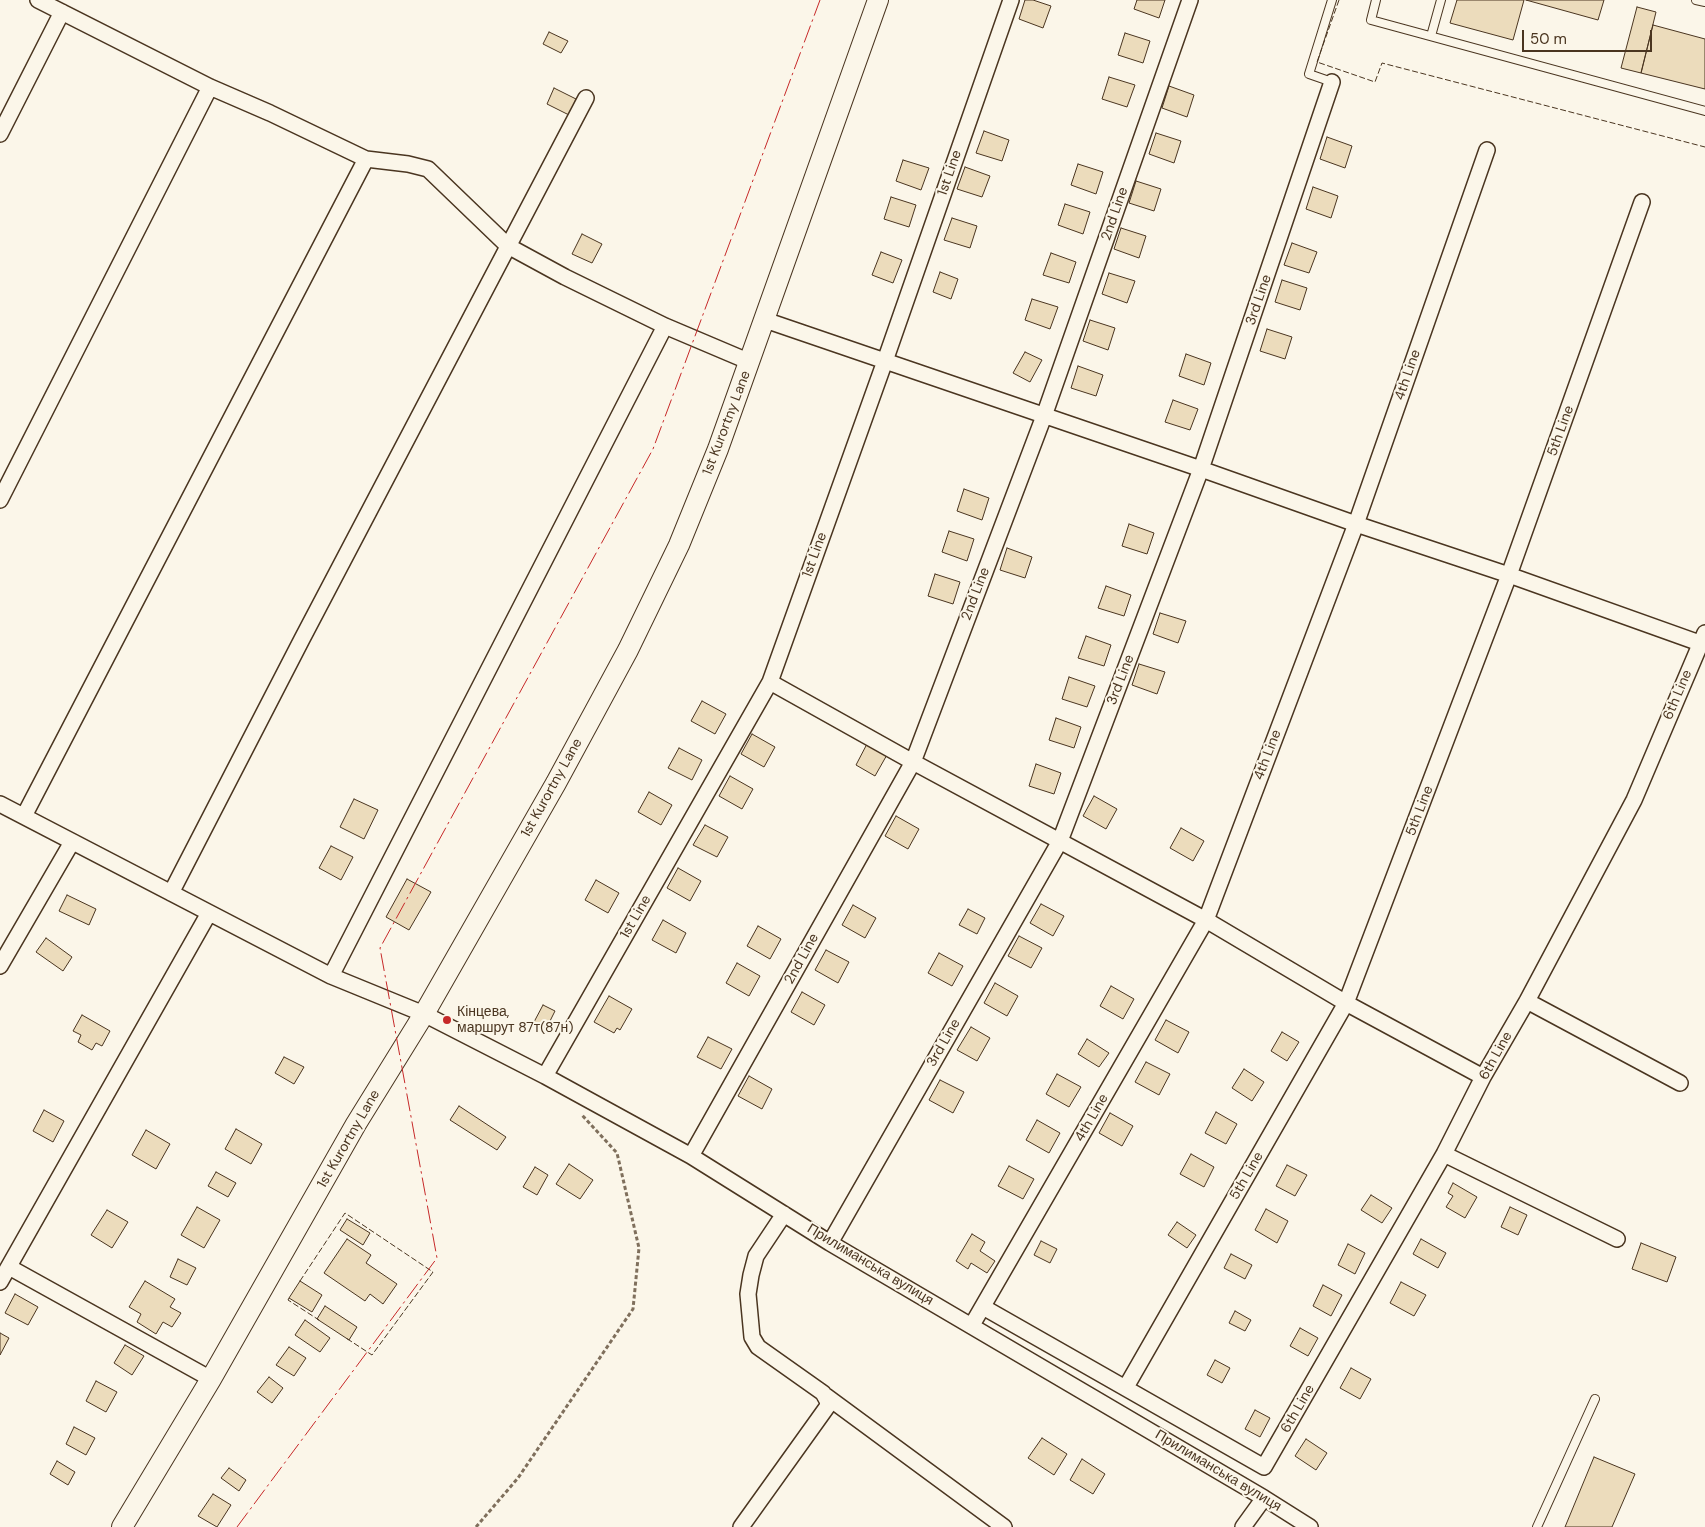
<!DOCTYPE html>
<meta charset="utf-8">
<style>
body{margin:0}
#map{position:relative;width:1705px;height:1527px;overflow:hidden;background:#fbf6e9;font-family:"DM Sans",sans-serif}
canvas{display:block}
.scale{position:absolute;left:1522px;top:30px;width:130px;height:22px;box-sizing:border-box;border:2px solid #4a3520;border-top:0;padding-left:6px;font-size:15px;line-height:18px;white-space:nowrap;color:#4a3520;-webkit-text-stroke:4px #fbf6e9;paint-order:stroke}
</style>
<div id="map">
<canvas width="1705" height="1527"></canvas>
<div class="scale">50 m</div>
</div>
<script>
const g = document.querySelector('canvas').getContext('2d');
g.lineJoin = 'round';
function paint(path, color) { g.fillStyle = color; g.fill(path, 'evenodd'); }
const poly = rows => new Path2D(rows.map(r => 'M' + r).join(''));
function strokePath(path, color, width, dash) { g.strokeStyle = color; g.lineWidth = width; g.lineCap = dash ? 'butt' : 'round'; g.setLineDash(dash || []); g.stroke(path); }
function label(font, color, halo, rows, align = 'center') {
  g.font = font + ' "DM Sans",sans-serif'; g.lineWidth = 4; g.setLineDash([]); g.textBaseline = 'middle'; g.strokeStyle = halo; g.fillStyle = color; for (const [text, x, y, turn = 0] of rows) {
    g.save(); g.translate(x, y); g.rotate((+turn || 0) * Math.PI / 180); g.textAlign = isNaN(turn) ? turn : align; if (halo) g.strokeText(text, 0, 0); g.fillText(text, 0, 0); g.restore();
  }
}
const building = poly([
 [1025,0,1033,0,1051,6,1043,28,1019,19,1025,0],
 [1137,0,1165,0,1159,18,1134,9,1137,0],
 [1457,0,1524,0,1513,40,1450,23,1457,0],
 [1526,0,1604,0,1598,20,1526,0],
 [1637,7,1656,12,1641,73,1621,68,1637,7],
 [1653,25,1705,39,1705,89,1641,73,1653,25],
 [549,32,568,41,561,53,543,44,549,32],
 [1125,33,1150,41,1143,63,1118,55,1125,33],
 [1109,77,1135,85,1127,107,1102,99,1109,77],
 [1169,86,1194,95,1187,117,1162,108,1169,86],
 [554,88,576,99,569,115,547,104,554,88],
 [984,131,1009,140,1002,161,976,153,984,131],
 [1156,133,1181,141,1174,163,1149,154,1156,133],
 [1327,137,1352,146,1345,168,1320,159,1327,137],
 [903,160,929,168,921,190,896,181,903,160],
 [1078,164,1103,172,1096,194,1071,185,1078,164],
 [965,167,990,176,982,197,957,189,965,167],
 [1136,181,1161,189,1154,211,1129,203,1136,181],
 [1313,187,1338,196,1331,218,1306,209,1313,187],
 [891,197,916,205,909,227,884,219,891,197],
 [1065,204,1090,212,1083,234,1058,225,1065,204],
 [952,218,977,226,970,248,944,240,952,218],
 [1121,228,1146,236,1139,258,1114,249,1121,228],
 [582,234,602,244,592,263,572,254,582,234],
 [1292,243,1317,252,1309,273,1284,265,1292,243],
 [881,252,902,260,893,283,872,275,881,252],
 [1051,253,1076,262,1069,283,1043,275,1051,253],
 [940,272,958,279,951,299,933,292,940,272],
 [1109,273,1135,281,1127,303,1102,294,1109,273],
 [1282,280,1307,288,1300,310,1275,302,1282,280],
 [1032,299,1058,307,1050,329,1025,320,1032,299],
 [1090,320,1115,328,1108,350,1083,341,1090,320],
 [1267,329,1292,337,1285,359,1260,351,1267,329],
 [1025,352,1042,360,1030,382,1013,373,1025,352],
 [1186,354,1211,363,1204,385,1179,376,1186,354],
 [1078,366,1103,375,1096,396,1071,388,1078,366],
 [1173,400,1198,409,1190,430,1165,422,1173,400],
 [964,489,989,498,982,520,957,511,964,489],
 [1129,524,1154,533,1147,554,1122,546,1129,524],
 [949,531,974,539,967,561,942,552,949,531],
 [1007,548,1032,557,1025,578,1000,570,1007,548],
 [935,574,960,582,953,604,928,596,935,574],
 [1106,586,1131,595,1124,616,1098,608,1106,586],
 [1160,613,1186,621,1178,643,1153,634,1160,613],
 [1086,636,1111,645,1104,666,1078,658,1086,636],
 [1139,664,1165,672,1157,694,1132,685,1139,664],
 [1069,677,1095,686,1087,707,1062,699,1069,677],
 [702,701,726,714,715,734,691,721,702,701],
 [1056,718,1081,727,1074,748,1049,740,1056,718],
 [752,734,775,747,764,767,741,754,752,734],
 [868,742,888,753,875,776,856,765,868,742],
 [679,748,702,760,692,780,668,768,679,748],
 [1036,764,1061,773,1054,794,1029,786,1036,764],
 [730,776,753,789,742,809,719,796,730,776],
 [649,792,672,805,661,825,638,812,649,792],
 [1094,796,1117,809,1106,829,1083,816,1094,796],
 [354,799,378,810,364,839,340,827,354,799],
 [896,816,919,829,908,849,885,836,896,816],
 [705,825,728,837,717,857,693,845,705,825],
 [1181,828,1204,841,1193,861,1170,848,1181,828],
 [331,846,353,857,341,880,319,868,331,846],
 [678,868,701,881,690,901,667,888,678,868],
 [407,879,431,892,409,930,386,917,407,879],
 [596,880,619,893,608,913,585,900,596,880],
 [67,895,96,909,89,925,59,911,67,895],
 [1041,904,1064,916,1053,936,1030,923,1041,904],
 [853,905,876,918,865,938,842,925,853,905],
 [968,909,985,918,977,934,959,925,968,909],
 [663,920,686,933,676,953,652,940,663,920],
 [758,926,781,939,770,959,747,946,758,926],
 [1019,936,1042,948,1031,968,1008,956,1019,936],
 [46,938,72,957,63,971,36,952,46,938],
 [826,950,849,962,838,983,815,970,826,950],
 [939,953,963,966,952,986,928,973,939,953],
 [737,963,760,976,749,996,726,983,737,963],
 [995,983,1018,996,1007,1016,984,1003,995,983],
 [1111,986,1134,999,1123,1019,1100,1006,1111,986],
 [802,992,825,1005,814,1025,791,1012,802,992],
 [609,996,632,1009,620,1030,617,1028,614,1033,594,1022,609,996],
 [543,1005,555,1011,546,1029,534,1022,543,1005],
 [82,1015,110,1031,102,1046,96,1043,92,1050,78,1042,81,1035,73,1031,82,1015],
 [1166,1020,1189,1032,1178,1053,1155,1040,1166,1020],
 [971,1027,990,1038,977,1061,957,1050,971,1027],
 [1282,1032,1299,1042,1287,1061,1271,1051,1282,1032],
 [708,1037,732,1049,721,1069,697,1057,708,1037],
 [1087,1039,1109,1053,1099,1067,1078,1054,1087,1039],
 [284,1057,304,1067,294,1084,275,1073,284,1057],
 [1146,1062,1170,1074,1159,1095,1135,1082,1146,1062],
 [1244,1069,1264,1082,1252,1101,1232,1088,1244,1069],
 [1057,1074,1081,1087,1069,1107,1046,1094,1057,1074],
 [749,1076,772,1089,762,1109,738,1096,749,1076],
 [940,1080,964,1092,953,1113,929,1100,940,1080],
 [459,1106,506,1137,497,1150,450,1120,459,1106],
 [44,1110,64,1121,53,1142,33,1131,44,1110],
 [1216,1112,1237,1124,1226,1144,1205,1133,1216,1112],
 [1110,1113,1133,1126,1122,1146,1099,1133,1110,1113],
 [1037,1120,1060,1133,1049,1153,1026,1140,1037,1120],
 [236,1129,262,1144,251,1164,225,1149,236,1129],
 [146,1130,170,1144,156,1169,132,1155,146,1130],
 [1191,1154,1214,1167,1204,1187,1180,1174,1191,1154],
 [569,1164,593,1180,580,1199,556,1184,569,1164],
 [1287,1165,1307,1175,1295,1196,1276,1186,1287,1165],
 [1009,1166,1034,1179,1023,1199,998,1186,1009,1166],
 [535,1167,548,1175,537,1195,523,1187,535,1167],
 [216,1172,236,1183,228,1197,208,1186,216,1172],
 [1453,1183,1477,1197,1465,1218,1446,1207,1453,1196,1448,1193,1453,1183],
 [1371,1195,1392,1208,1382,1223,1361,1210,1371,1195],
 [197,1207,220,1220,204,1248,181,1235,197,1207],
 [1510,1207,1527,1215,1518,1235,1501,1227,1510,1207],
 [1266,1209,1288,1221,1277,1243,1255,1230,1266,1209],
 [107,1210,128,1222,112,1248,91,1235,107,1210],
 [347,1219,370,1233,363,1245,340,1230,347,1219],
 [1177,1222,1196,1235,1187,1248,1168,1235,1177,1222],
 [972,1234,985,1242,980,1251,995,1261,987,1273,971,1263,968,1269,956,1261,972,1234],
 [347,1239,371,1255,366,1263,397,1284,383,1304,370,1294,365,1301,324,1273,347,1239],
 [1421,1239,1446,1253,1438,1268,1413,1254,1421,1239],
 [1041,1241,1057,1249,1050,1263,1034,1255,1041,1241],
 [1641,1243,1676,1257,1667,1282,1632,1269,1641,1243],
 [1348,1244,1365,1253,1355,1274,1338,1265,1348,1244],
 [1231,1254,1252,1265,1245,1279,1224,1268,1231,1254],
 [178,1259,196,1268,187,1285,170,1277,178,1259],
 [145,1281,175,1299,170,1307,181,1313,172,1327,163,1322,156,1334,137,1322,141,1314,129,1307,145,1281],
 [300,1281,322,1295,312,1312,289,1298,300,1281],
 [1401,1282,1426,1295,1414,1316,1390,1303,1401,1282],
 [1323,1285,1342,1295,1331,1316,1313,1306,1323,1285],
 [15,1294,38,1307,28,1325,5,1313,15,1294],
 [325,1306,357,1327,349,1340,317,1319,325,1306],
 [1235,1311,1251,1320,1245,1331,1229,1323,1235,1311],
 [305,1320,330,1338,320,1352,295,1335,305,1320],
 [1300,1328,1318,1338,1308,1356,1290,1346,1300,1328],
 [0,1333,9,1338,0,1355,0,1333],
 [125,1345,144,1356,132,1375,114,1363,125,1345],
 [289,1347,306,1358,294,1376,276,1365,289,1347],
 [1215,1360,1230,1368,1222,1383,1207,1375,1215,1360],
 [1351,1368,1371,1379,1360,1399,1340,1388,1351,1368],
 [269,1377,283,1388,272,1403,257,1392,269,1377],
 [96,1381,117,1392,106,1412,86,1401,96,1381],
 [1255,1410,1270,1418,1260,1437,1245,1429,1255,1410],
 [74,1427,95,1438,86,1455,66,1444,74,1427],
 [1042,1438,1067,1454,1054,1475,1028,1458,1042,1438],
 [1306,1439,1327,1453,1316,1470,1295,1456,1306,1439],
 [1594,1457,1635,1474,1612,1527,1565,1527,1594,1457],
 [1082,1459,1105,1474,1093,1494,1070,1480,1082,1459],
 [57,1461,75,1472,68,1485,50,1474,57,1461],
 [229,1468,246,1480,239,1491,221,1478,229,1468],
 [213,1494,231,1505,217,1527,198,1516,213,1494]
]);
const path = poly([
 [476,1527,518,1478,633,1309,639,1248,617,1153,582,1115]
]);
const service = poly([
 [1376,0,1371,20,1705,111],
 [1696,0,1705,2],
 [1431,36,1441,0],
 [1332,82,1309,74,1332,0],
 [1537,1527,1595,1399]
]);
const minor = poly([
 [38,0,210,87,270,113,366,159,408,164,428,169,508,246,565,277,665,326,750,362],
 [0,134,62,12],
 [765,320,1201,469,1356,524,1509,575,1705,645],
 [0,500,210,87],
 [770,682,913,762,1206,920,1346,1003,1483,1077],
 [0,804,331,976,424,1014,545,1076,691,1156,830,1243,1264,1498,1310,1527],
 [24,816,366,159],
 [171,893,302,639,586,98],
 [0,966,72,842],
 [331,976,665,326],
 [1527,1001,1680,1083],
 [545,1076,770,682,885,361,1011,0],
 [1444,1154,1617,1239],
 [691,1156,913,762,1044,416,1190,0],
 [830,1243,1060,841,1201,469,1332,82],
 [9,1267,211,1379],
 [0,1282,209,913],
 [983,1307,1264,1467,1444,1154,1483,1077,1527,1001,1634,800,1705,633],
 [972,1325,1206,920,1356,524,1487,150],
 [1126,1387,1346,1003,1509,575,1642,202],
 [826,1396,1004,1527],
 [741,1527,827,1407,828,1402,823,1393,758,1347,752,1337,748,1294,751,1275,756,1256,784,1214],
 [1243,1527,1264,1498]
]);
const tertiary = poly([
 [122,1527,211,1379,356,1124,424,1014,556,783,628,650,679,545,718,449,878,0]
]);
const fence = poly([
 [1339,0,1317,62,1375,82,1382,63,1705,147],
 [300,1281,345,1213,433,1272,372,1355,346,1338],
 [289,1298,288,1300,319,1320]
]);
const power = poly([
 [237,1527,437,1258,380,948,653,449,820,0]
]);
const markers = [
 [447,1020,5,"#c62828"]
];
const streetNames = [
 ["1st Line",950,173,-71],
 ["2nd Line",1115,214,-71],
 ["3rd Line",1259,300,-71],
 ["4th Line",1408,375,-71],
 ["1st Kurortny Lane",727,423,-69],
 ["5th Line",1561,431,-70],
 ["1st Line",815,555,-70],
 ["2nd Line",976,594,-69],
 ["3rd Line",1121,680,-69],
 ["6th Line",1678,695,-67],
 ["4th Line",1268,755,-69],
 ["1st Kurortny Lane",552,788,-61],
 ["5th Line",1420,811,-69],
 ["1st Line",636,917,-60],
 ["2nd Line",802,959,-61],
 ["3rd Line",944,1043,-60],
 ["6th Line",1496,1056,-61],
 ["4th Line",1092,1118,-60],
 ["1st Kurortny Lane",349,1139,-60],
 ["5th Line",1247,1176,-60],
 ["Прилиманська вулиця",870,1265,31],
 ["6th Line",1298,1409,-60],
 ["Прилиманська вулиця",1218,1471,31]
];
const poiNames = [
 ["Кінцева,",457,1012],
 ["маршрут 87т(87н)",457,1028]
];
paint(building, '#ecdcbc');
strokePath(building, '#4a3520', 1);
strokePath(service, '#4a3520', 10);
strokePath(minor, '#4a3520', 18);
strokePath(tertiary, '#4a3520', 22);
strokePath(path, '#7f6f5c', 3, [4, 2.5]);
strokePath(service, '#fbf6e9', 8);
strokePath(minor, '#fbf6e9', 15);
strokePath(tertiary, '#fbf6e9', 20);
strokePath(fence, '#4a3520', 1, [6, 2.5]);
strokePath(power, '#c62828', 1, [18, 4, 2.5, 4]);
for (const [x, y, r, color] of markers) { const dot = new Path2D(); dot.arc(x, y, r, 0, 2 * Math.PI); g.fillStyle = color; g.fill(dot); strokePath(dot, '#fbf6e9', 2); }
label('14px', '#4a3520', '#fbf6e9', streetNames);
label('14px', '#4a3520', '#fbf6e9', poiNames, 'left');
</script>
